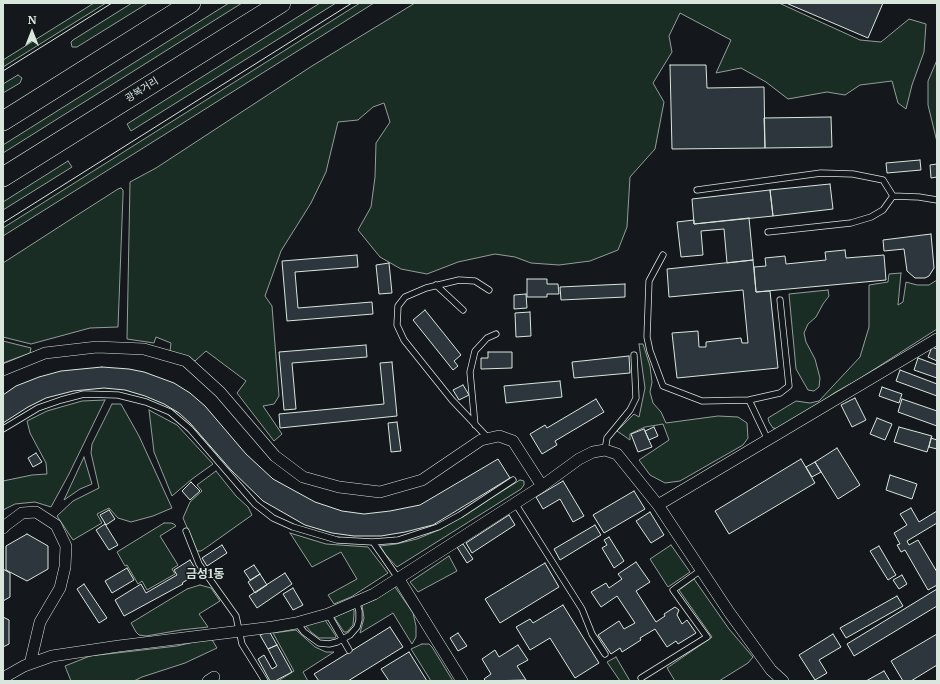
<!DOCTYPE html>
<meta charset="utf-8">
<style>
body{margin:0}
#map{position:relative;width:940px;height:684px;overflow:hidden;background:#14181c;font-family:Merriweather,serif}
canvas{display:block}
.frame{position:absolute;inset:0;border:4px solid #d8e6dc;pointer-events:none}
.north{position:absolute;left:12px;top:12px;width:40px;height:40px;-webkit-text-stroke:3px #14181c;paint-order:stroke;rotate:0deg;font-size:11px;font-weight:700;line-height:16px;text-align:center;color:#d8e6dc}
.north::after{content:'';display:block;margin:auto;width:14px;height:18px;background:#d8e6dc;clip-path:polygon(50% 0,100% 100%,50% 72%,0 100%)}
</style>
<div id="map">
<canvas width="940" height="684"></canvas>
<div class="frame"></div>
<div class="north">N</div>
</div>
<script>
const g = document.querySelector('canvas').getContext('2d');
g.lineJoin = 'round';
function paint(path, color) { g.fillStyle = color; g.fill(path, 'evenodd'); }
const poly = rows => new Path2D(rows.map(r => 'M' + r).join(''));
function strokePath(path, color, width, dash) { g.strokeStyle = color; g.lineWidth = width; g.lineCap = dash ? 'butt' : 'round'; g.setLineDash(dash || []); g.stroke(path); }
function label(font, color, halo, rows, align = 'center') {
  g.font = font + ' Merriweather,"Noto Sans KR",serif'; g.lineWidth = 3; g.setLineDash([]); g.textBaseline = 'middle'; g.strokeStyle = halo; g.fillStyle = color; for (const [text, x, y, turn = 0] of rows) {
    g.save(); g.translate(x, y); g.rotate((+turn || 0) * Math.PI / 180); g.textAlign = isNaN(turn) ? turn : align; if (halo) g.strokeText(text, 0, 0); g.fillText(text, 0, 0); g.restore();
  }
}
const green = poly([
 [94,3,106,3,3,67,3,60,94,3],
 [132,3,148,3,77,47,72,47,71,42,73,40,132,3],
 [229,3,242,3,3,153,3,145,229,3],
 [320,3,336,3,131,131,127,124,320,3],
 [360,3,374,3,3,236,3,228,360,3],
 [415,3,779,3,860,40,881,42,909,19,926,24,924,52,912,85,906,109,898,103,892,81,860,85,845,95,827,92,788,99,766,82,741,68,716,73,731,40,680,13,669,36,672,52,653,83,664,102,655,149,630,177,627,227,618,250,590,261,559,265,531,263,515,257,495,254,458,262,427,274,401,269,380,257,358,230,371,207,375,177,376,143,390,122,384,103,373,107,358,120,338,122,326,172,311,203,281,251,265,296,272,306,279,396,274,404,263,406,282,434,274,441,237,393,246,381,206,351,195,361,174,353,170,351,171,343,156,337,154,343,127,339,130,182,156,168,312,66,415,3],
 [937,60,937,142,928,105,928,81,937,60],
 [18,75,22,78,20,83,3,93,3,84,18,75],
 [68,161,72,167,3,210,3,202,68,161],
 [121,188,123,190,123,195,118,327,90,328,31,344,3,337,3,263,82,212,118,189,121,188],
 [901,273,898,305,903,302,906,282,917,285,929,285,937,280,937,329,856,381,834,393,818,405,779,429,773,428,769,422,768,418,796,401,810,403,819,401,860,357,869,327,869,285,888,282,889,274,901,273],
 [828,290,829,296,823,304,816,317,808,324,804,333,806,342,815,359,820,378,819,387,814,391,808,390,796,369,789,294,828,290],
 [3,341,31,348,30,353,3,363,3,341],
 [639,344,643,344,650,366,652,382,650,392,653,403,661,412,666,423,718,416,738,417,747,423,748,438,743,445,680,481,665,483,650,475,639,460,669,440,663,424,645,427,630,434,630,440,617,431,634,414,639,417,645,388,639,344],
 [105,400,69,474,51,507,35,502,15,504,3,510,3,481,32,475,47,474,46,463,30,433,27,421,47,411,82,401,105,400],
 [112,404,121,404,139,436,172,508,153,516,131,522,118,518,109,508,97,514,102,523,73,540,57,516,73,501,99,488,91,453,92,444,112,404],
 [149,410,177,425,213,464,192,479,172,496,154,452,149,410],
 [84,457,92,484,80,489,64,500,84,457],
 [216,471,236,496,248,507,252,515,207,547,201,551,197,551,183,518,190,502,202,491,197,485,216,471],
 [520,480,524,481,524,485,521,489,397,567,385,554,380,546,396,544,417,539,441,529,520,480],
 [164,523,171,523,174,524,176,526,160,536,178,565,172,569,175,574,147,590,142,581,138,584,127,565,125,566,117,552,164,523],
 [290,533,326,544,368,547,388,573,351,597,334,604,328,595,357,579,341,552,312,567,290,533],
 [671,545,690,572,668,587,650,559,671,545],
 [449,556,457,571,418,592,410,582,449,556],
 [694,579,729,629,753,657,748,663,719,681,675,681,667,668,712,637,679,590,694,579],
 [200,585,211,588,220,601,199,614,208,627,181,630,146,636,139,635,136,632,131,623,187,589,200,585],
 [395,587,413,613,416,626,416,637,412,644,393,613,360,633,364,618,362,605,376,599,395,587],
 [353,609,354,610,354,614,353,625,347,632,344,632,334,617,353,609],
 [325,620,336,636,335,638,319,638,311,632,305,625,325,620],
 [296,630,315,647,326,652,334,652,303,672,308,681,278,681,294,671,273,633,296,630],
 [211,638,217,648,185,663,142,677,134,681,71,681,65,666,90,656,177,646,211,638],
 [422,644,429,644,432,647,453,681,431,681,411,649,422,644],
 [616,657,630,681,620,681,607,662,616,657]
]);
const building = poly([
 [786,3,883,3,868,38,786,3],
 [670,65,706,65,707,88,764,87,765,148,672,149,670,65],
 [831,117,832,147,765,148,764,118,831,117],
 [920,160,921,170,887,173,886,163,920,160],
 [937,164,937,177,931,178,930,165,937,164],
 [830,184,833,209,773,216,770,190,830,184],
 [770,190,773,216,694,224,692,199,770,190],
 [749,218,753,260,727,263,724,229,701,231,703,255,681,257,677,222,694,220,694,224,749,218],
 [931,234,934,268,929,276,925,278,915,278,907,271,904,249,884,251,883,240,931,234],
 [845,250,846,258,884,255,886,280,756,292,754,267,766,266,765,258,785,256,786,264,826,260,825,252,845,250],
 [357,255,358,267,295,272,298,308,372,302,373,314,287,321,282,261,357,255],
 [753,260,756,292,770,291,778,368,677,378,672,333,698,331,699,347,706,347,706,342,741,338,742,343,748,343,743,290,669,297,667,269,753,260],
 [389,263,392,293,379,294,376,265,389,263],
 [527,279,547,279,547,284,558,284,559,294,547,294,547,297,527,297,527,279],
 [625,284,625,297,561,300,560,287,625,284],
 [526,294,527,308,514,309,514,295,526,294],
 [425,310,461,355,454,361,458,366,453,370,413,320,425,310],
 [530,312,531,336,516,337,515,313,530,312],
 [366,345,367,357,292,363,296,409,284,410,279,352,366,345],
 [932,347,937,349,937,361,928,357,932,347],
 [488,352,512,352,512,368,481,369,481,358,488,358,488,352],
 [629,356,630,373,574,378,572,362,629,356],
 [918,358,937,365,937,378,914,370,918,358],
 [392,362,397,416,280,428,279,414,384,404,380,363,392,362],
 [102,367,129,369,144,372,174,383,190,393,205,406,246,454,273,479,315,502,342,511,364,514,390,511,420,505,498,459,510,478,433,525,405,532,381,536,354,536,332,533,305,525,263,501,231,470,190,423,179,413,164,404,145,396,125,390,104,388,73,391,46,398,28,407,3,423,3,395,16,386,39,377,61,371,102,367],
 [900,370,937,384,937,396,896,381,900,370],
 [560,381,562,397,506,403,504,386,560,381],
 [463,385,469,395,459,400,453,390,463,385],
 [882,387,902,394,899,403,879,396,882,387],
 [855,398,866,420,852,427,841,405,855,398],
 [596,399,604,412,555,441,557,445,542,454,530,434,545,425,547,428,596,399],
 [902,399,937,411,937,426,898,412,902,399],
 [877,418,892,424,885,440,870,434,877,418],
 [397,422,401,451,391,452,388,423,397,422],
 [654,427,658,436,649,440,645,431,654,427],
 [899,427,932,436,927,452,894,442,899,427],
 [644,429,652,447,638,452,631,434,644,429],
 [931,438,937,440,937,449,929,447,931,438],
 [837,448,860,485,838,499,815,462,837,448],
 [36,453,42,462,33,467,28,458,36,453],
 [801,459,815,483,729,534,715,511,801,459],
 [815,462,821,472,812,477,806,467,815,462],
 [890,475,917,484,912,499,886,490,890,475],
 [563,481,584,516,573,522,560,499,543,509,536,497,563,481],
 [191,482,200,491,190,500,182,491,191,482],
 [634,491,645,509,604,533,593,515,634,491],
 [911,508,919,522,937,511,937,523,907,541,909,545,918,540,937,572,937,585,928,590,905,550,901,552,897,545,900,544,894,533,907,525,900,514,911,508],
 [109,510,115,519,106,525,100,515,109,510],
 [650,512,664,535,651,543,636,521,650,512],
 [509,515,515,525,472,553,466,543,509,515],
 [105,524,118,545,109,550,96,530,105,524],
 [595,525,601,535,560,560,554,549,595,525],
 [27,534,48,546,48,569,27,581,6,570,6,546,27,534],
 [609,537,624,561,614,568,602,548,607,545,604,540,609,537],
 [463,544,473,559,467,563,457,547,463,544],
 [222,545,227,553,207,566,202,558,222,545],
 [879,546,896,575,888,580,870,551,879,546],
 [190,560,198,573,182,583,183,584,124,616,115,600,141,584,146,593,177,575,174,570,190,560],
 [636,562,650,582,636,591,656,622,665,616,664,614,675,607,679,610,677,615,682,624,687,620,696,633,678,644,676,641,667,647,655,629,640,638,641,640,622,652,620,648,611,654,598,635,619,621,624,629,635,623,617,596,601,607,591,592,606,583,609,588,622,579,618,574,636,562],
 [545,563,559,587,500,623,485,599,545,563],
 [254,565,260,574,250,580,244,571,254,565],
 [127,568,134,580,112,593,105,581,127,568],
 [3,569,10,573,10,597,3,601,3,569],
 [285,573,292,584,257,608,249,596,285,573],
 [260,574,267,585,255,593,248,582,260,574],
 [902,575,907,584,899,589,893,580,902,575],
 [84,584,107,618,99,623,77,589,84,584],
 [293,588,303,605,293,610,283,594,293,588],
 [937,589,937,606,854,656,847,644,937,589],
 [897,596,903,606,846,638,840,628,897,596],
 [563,605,599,663,575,678,550,638,530,650,516,627,530,619,533,623,563,605],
 [3,617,9,620,9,644,3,647,3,617],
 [390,627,403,647,348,681,319,681,314,674,390,627],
 [269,631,277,645,268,649,260,635,269,631],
 [458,633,467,646,458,651,450,638,458,633],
 [833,634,841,647,819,660,827,673,815,680,799,655,833,634],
 [937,634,937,665,911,681,903,681,891,661,937,634],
 [277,645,292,672,275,681,270,681,258,659,264,655,272,669,277,666,268,649,277,645],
 [518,645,528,660,517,666,526,680,486,681,484,679,491,674,482,659,495,650,499,657,518,645],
 [409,652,427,681,389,681,381,669,409,652],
 [884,671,890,681,866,681,884,671]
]);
const service = poly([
 [697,190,821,173,853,174,883,180,893,196],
 [768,232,851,223,871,217,883,210,893,196,919,197,937,200],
 [663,255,649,281,647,337,650,351,663,386,702,401,749,400,768,440],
 [436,285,463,310],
 [749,400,780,393,789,386,780,300],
 [475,425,470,372,475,351,487,338,496,334],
 [3,429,38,408,61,400,84,394,118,395,146,402,170,412,190,429,255,504,273,518,293,527,337,540,373,542,398,540,438,527,460,515,513,480],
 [488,438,452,400,404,340,397,325,398,306,405,297,426,288,459,280,475,281,489,290],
 [605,450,607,438,630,410,636,398,634,355],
 [515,503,582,609,592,634,605,654],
 [186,531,199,564,236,616,242,644,265,681],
 [373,542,398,578],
 [328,614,349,650],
 [297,623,304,632,319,643,329,644,337,642,350,635,357,627,359,620,359,611,356,601],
 [641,678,707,637,673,590,701,570]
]);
const minor = poly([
 [3,370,45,353,97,347,144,349,186,361,220,392,275,456,303,477,339,487,380,492,422,480,481,440,499,436,513,441,542,486],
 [658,505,937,339],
 [3,528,6,525,22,513,36,512,56,525,66,546,65,567,60,588,40,622,30,664],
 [398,578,462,681],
 [3,678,24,666,52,656,119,646,273,627,296,623,328,614,374,594,542,486,579,459,593,452,605,450,617,454,658,505,729,612,771,670,783,681],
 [208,681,214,677]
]);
const trunk = poly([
 [3,121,191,3],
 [3,177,281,3]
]);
const tram = poly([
 [3,71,112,3],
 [3,223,352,3]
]);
const streetNames = [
 ["광복거리",142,90,-32]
];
const quarterNames = [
 ["금성1동",205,575]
];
paint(green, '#1a2d24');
strokePath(green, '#939e99', 1);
paint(building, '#2c363c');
strokePath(building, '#d8e6dc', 1);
strokePath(service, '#d8e6dc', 7);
strokePath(minor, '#d8e6dc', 12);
strokePath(trunk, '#d8e6dc', 20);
strokePath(service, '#14181c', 5.5);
strokePath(minor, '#14181c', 11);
strokePath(trunk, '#14181c', 19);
strokePath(tram, '#d8e6dc', 1);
label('10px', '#d8e6dc', '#14181c', streetNames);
label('bold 12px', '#d8e6dc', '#14181c', quarterNames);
</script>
